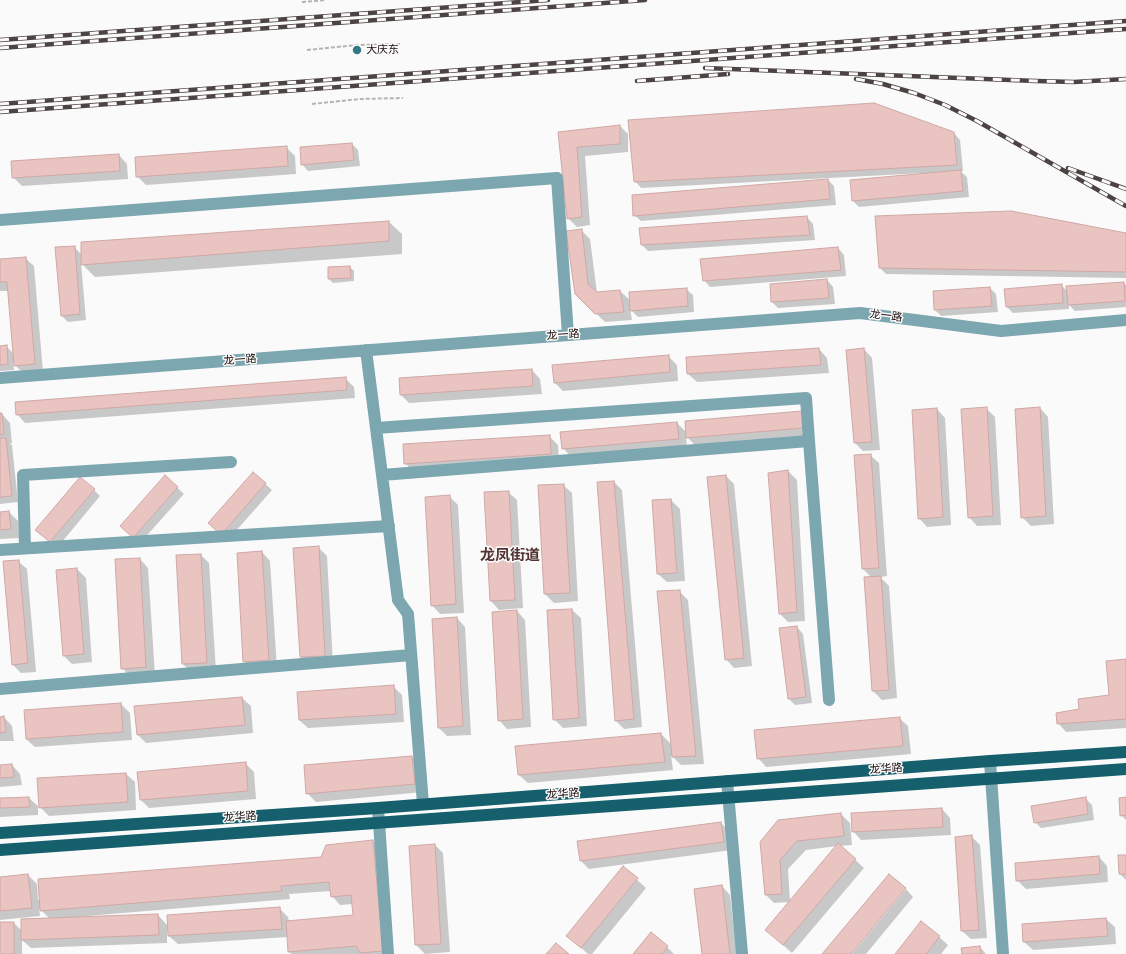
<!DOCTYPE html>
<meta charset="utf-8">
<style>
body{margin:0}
canvas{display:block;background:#fafafa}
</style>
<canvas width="1126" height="954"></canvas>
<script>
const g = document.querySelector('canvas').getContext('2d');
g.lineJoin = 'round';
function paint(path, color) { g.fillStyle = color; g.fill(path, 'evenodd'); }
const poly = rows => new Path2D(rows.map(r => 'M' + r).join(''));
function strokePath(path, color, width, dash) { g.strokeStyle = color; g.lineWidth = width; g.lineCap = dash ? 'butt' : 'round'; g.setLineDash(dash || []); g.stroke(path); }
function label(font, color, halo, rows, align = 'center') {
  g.font = font + ' "Work Sans","Noto Sans SC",sans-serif'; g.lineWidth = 3; g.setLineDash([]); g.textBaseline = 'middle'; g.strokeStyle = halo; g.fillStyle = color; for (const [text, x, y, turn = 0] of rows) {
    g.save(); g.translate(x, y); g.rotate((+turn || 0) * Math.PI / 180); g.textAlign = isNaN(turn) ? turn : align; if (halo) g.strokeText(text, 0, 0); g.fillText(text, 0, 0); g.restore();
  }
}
const shadow = poly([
 [620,126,628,134,628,152,585,156,590,225,577,227,568,218,559,133],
 [954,133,960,140,963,171,960,171,967,177,969,197,859,207,853,201,851,181,924,174,924,173,641,188,635,181],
 [352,144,358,150,360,166,308,171,302,164],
 [286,147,295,156,296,174,146,185,137,176],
 [119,155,127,164,128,179,22,186,13,177],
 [828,180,834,186,836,205,641,221,634,215],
 [807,217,813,224,815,240,648,251,642,245,640,229],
 [389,222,402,234,402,254,95,277,81,263,86,320,68,322,62,316,74,247,82,255],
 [581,230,590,239,597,293,620,291,631,301,686,289,693,295,694,312,638,317,630,309,632,320,605,322,576,294],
 [1126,234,1126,278,886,274,880,268],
 [838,248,844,255,846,276,710,287,704,280],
 [25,258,34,266,43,372,24,374,13,363,14,370,0,371,0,347,6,346,14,354,9,291,0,291,0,260],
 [350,267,354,271,354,281,333,283,329,279],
 [827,280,833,287,835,304,778,308,772,302],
 [1124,283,1126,285,1126,307,1075,311,1069,305,1069,309,1013,313,1007,307,1005,290,1061,285,1068,292],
 [990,288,996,294,998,312,941,316,935,310],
 [819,349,827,358,829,373,697,382,688,374],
 [864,349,872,358,880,450,863,451,855,443],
 [668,356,677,365,678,381,563,391,554,382],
 [532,370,540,379,542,394,409,403,401,395],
 [345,378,354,387,355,398,25,423,17,414],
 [986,408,995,417,1001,525,977,526,969,517],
 [1040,408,1048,417,1054,524,1031,526,1022,517],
 [937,409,945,418,951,525,927,527,919,518],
 [801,412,811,436,696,446,686,436,687,447,571,457,563,448,677,423,687,433],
 [0,414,2,414,10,423,12,443,10,443,12,445,18,502,0,504],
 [549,436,558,445,559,463,414,472,405,463],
 [870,455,879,463,887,576,880,577,889,586,897,698,882,700,873,691,865,578,872,578,863,569],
 [788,471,797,480,805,621,788,622,780,614,769,474],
 [253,473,272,490,228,540,216,529],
 [165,476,184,494,140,543,128,532],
 [726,476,734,484,752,666,734,668,726,659],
 [614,482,622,490,642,727,624,729,616,721],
 [563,485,572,493,578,601,554,603,545,594,539,486],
 [94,490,100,496,57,548,43,536],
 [508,492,517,500,523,608,499,610,491,601,485,493],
 [449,496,458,505,464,613,440,614,432,605],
 [671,500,680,509,685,581,667,582,658,574],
 [9,512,18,521,19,538,0,539,0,513],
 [318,547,327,556,333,664,309,665,301,657],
 [262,552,270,561,277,669,253,670,244,661],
 [201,555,209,563,216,671,192,673,183,664,177,556],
 [140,559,148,568,155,675,131,677,122,668],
 [18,561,27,569,36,672,21,673,13,665],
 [77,569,86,578,92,662,72,664,63,655,57,571],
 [679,591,688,600,704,764,681,765,671,755,673,770,528,783,519,775,516,747,661,734,672,745],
 [572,610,581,618,587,726,563,728,554,719],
 [517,611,525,620,531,727,507,729,499,720],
 [457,618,465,627,471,735,447,736,439,728],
 [797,627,803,634,812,703,795,705,789,699],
 [1126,660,1126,728,1066,732,1058,723,1080,709,1110,695],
 [393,686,402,695,404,722,308,728,299,720],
 [242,698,251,706,253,733,146,743,137,734],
 [121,704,130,713,132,740,35,747,26,739],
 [4,717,12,726,14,741,0,741,0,718],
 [899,718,908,726,911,754,766,767,758,758],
 [412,757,420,765,423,792,316,802,307,793],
 [245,763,254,772,256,799,149,808,141,800],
 [12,765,20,774,22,785,0,787,0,766],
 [126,774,135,782,136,810,49,816,40,807,38,779],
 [29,798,38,806,38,815,0,817,0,799],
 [1085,798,1092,805,1094,820,1041,828,1035,822],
 [1126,798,1126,820,1121,815],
 [942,809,950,818,951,835,861,840,853,831],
 [841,814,850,823,852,845,840,846,864,868,792,953,775,938,790,902,774,903,766,895,761,842],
 [837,846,790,902,788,869,806,850],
 [721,823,729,831,732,850,589,869,581,861],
 [972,837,980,845,987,938,971,939,962,931],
 [373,841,381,850,391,954,292,954,289,952,288,937,178,944,169,936,169,929,167,929,167,943,31,948,22,940,22,954,0,954,0,923,14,923,22,931,50,919,39,908,40,916,0,920,0,878,28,875,37,884,38,900,40,899,322,858],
 [331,891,332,896,340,905,353,904,354,916,289,922,288,917,280,909,168,926,158,915,75,918,75,917,290,899,289,894],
 [435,845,443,853,450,952,425,954,416,945,410,846],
 [1126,856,1126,880,1120,874],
 [1099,857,1107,866,1108,882,1026,889,1017,880],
 [623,867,646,888,592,954,588,954,568,936],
 [722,886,730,895,737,954,703,954],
 [906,889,913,897,866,954,852,954],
 [1106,919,1115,927,1116,944,1033,950,1024,942],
 [651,934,667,947,674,954,635,954],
 [939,937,948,945,941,954,897,954],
 [980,947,986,954,963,954]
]);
const building = poly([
 [874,103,954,132,957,165,634,182,628,120,874,103],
 [620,125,620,144,577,147,582,217,567,219,558,132,620,125],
 [352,143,354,160,301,165,300,147,352,143],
 [287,146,288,166,136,177,135,157,287,146],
 [119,154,120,171,12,178,11,161,119,154],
 [961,170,963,191,852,201,850,180,961,170],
 [828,179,830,199,633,216,632,195,828,179],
 [1011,211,1126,233,1126,272,879,268,875,216,1011,211],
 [807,216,810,235,641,245,639,228,807,216],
 [389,221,389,241,81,265,81,242,389,221],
 [582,229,588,284,597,292,620,290,624,312,595,314,575,294,566,231,582,229],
 [75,246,80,314,61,316,55,247,75,246],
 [838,247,841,270,703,281,700,259,838,247],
 [26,257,35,364,14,366,7,282,0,282,0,259,26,257],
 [350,266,351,278,328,279,328,267,350,266],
 [827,279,829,298,771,302,770,284,827,279],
 [1124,282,1125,301,1068,305,1066,286,1124,282],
 [1062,284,1063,303,1006,307,1004,289,1062,284],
 [990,287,992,306,934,310,933,291,990,287],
 [687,288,688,306,630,311,629,292,687,288],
 [7,345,8,364,0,365,0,346,7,345],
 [819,348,821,365,687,374,686,357,819,348],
 [864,348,872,442,854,443,846,350,864,348],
 [669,355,670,372,554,383,552,365,669,355],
 [532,369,533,386,400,395,399,378,532,369],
 [346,377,347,390,16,415,15,402,346,377],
 [987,407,993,516,968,518,961,409,987,407],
 [1040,407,1046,516,1021,518,1015,409,1040,407],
 [937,408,943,517,918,519,912,410,937,408],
 [802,411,803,428,686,438,685,421,802,411],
 [0,413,2,413,4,434,0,435,0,413],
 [677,422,679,439,562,449,560,432,677,422],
 [550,435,551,454,404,464,403,444,550,435],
 [0,438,6,438,12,496,0,497,0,438],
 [871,454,879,568,862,569,854,455,871,454],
 [788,470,797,612,779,614,768,473,788,470],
 [253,472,266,483,221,535,208,523,253,472],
 [165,475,178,487,133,538,120,526,165,475],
 [726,475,744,658,725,660,707,477,726,475],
 [80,477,95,489,50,542,35,530,80,477],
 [614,481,634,719,615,721,597,482,614,481],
 [564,484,570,593,544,594,538,485,564,484],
 [509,491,515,600,490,601,484,492,509,491],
 [450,495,456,604,431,606,425,497,450,495],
 [671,499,677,573,657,574,652,500,671,499],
 [9,511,11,529,0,530,0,512,9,511],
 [319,546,325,656,300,657,293,548,319,546],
 [262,551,269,660,243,662,237,553,262,551],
 [201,554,207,663,182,664,176,555,201,554],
 [140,558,146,667,121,669,115,559,140,558],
 [19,560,28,663,12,665,3,561,19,560],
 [77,568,84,654,63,656,56,570,77,568],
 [881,576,889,690,872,691,864,577,881,576],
 [680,590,696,756,672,757,657,591,680,590],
 [572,609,579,718,553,720,547,610,572,609],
 [517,610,523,719,498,721,492,612,517,610],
 [457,617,463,726,438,728,432,619,457,617],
 [797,626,806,697,788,699,779,628,797,626],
 [1126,659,1126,719,1057,724,1056,713,1079,709,1078,699,1109,695,1106,661,1126,659],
 [394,685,396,714,299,720,297,692,394,685],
 [242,697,245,725,137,735,134,706,242,697],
 [121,703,123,732,26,739,24,710,121,703],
 [4,716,6,732,0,733,0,717,4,716],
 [900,717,903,746,757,759,754,730,900,717],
 [661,733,665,762,518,775,515,746,661,733],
 [412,756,415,784,306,794,304,765,412,756],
 [246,762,248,791,140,800,137,772,246,762],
 [12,764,14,777,0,778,0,765,12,764],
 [126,773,128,802,39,808,37,778,126,773],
 [29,797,30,807,0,808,0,798,29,797],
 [1086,797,1088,814,1034,823,1031,806,1086,797],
 [1126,797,1126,815,1120,816,1119,798,1126,797],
 [942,808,943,827,852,832,851,813,942,808],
 [841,813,844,836,797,841,780,860,782,894,765,895,760,842,778,820,841,813],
 [721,822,724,842,580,861,577,841,721,822],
 [972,835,979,930,961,931,955,837,972,835],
 [373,840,383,951,360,953,356,946,288,952,286,921,353,915,351,895,331,897,329,882,281,886,282,891,40,911,38,879,321,857,326,845,373,840],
 [838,843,856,859,783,945,765,930,838,843],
 [435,844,441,944,415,945,409,846,435,844],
 [1118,855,1126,855,1126,874,1119,874,1118,855],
 [1099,856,1100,874,1016,881,1015,863,1099,856],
 [623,866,638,878,581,948,566,936,623,866],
 [28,874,32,908,0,911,0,877,28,874],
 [889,874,906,888,851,954,822,954,889,874],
 [722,885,730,954,702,954,694,889,722,885],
 [280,907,282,929,168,936,167,915,280,907],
 [158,914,159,935,21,940,21,919,158,914],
 [1106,918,1108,936,1023,942,1022,924,1106,918],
 [921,921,940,936,926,954,895,954,921,921],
 [0,922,14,922,14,954,0,954,0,922],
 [651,932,668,946,662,954,633,954,651,932],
 [556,943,569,954,546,954,556,943],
 [980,946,981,954,962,954,961,948,980,946]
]);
const path = poly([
 [302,2,326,0],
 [307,50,357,45,400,44],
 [312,104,360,99,403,98]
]);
const minor = poly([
 [0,220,557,178,568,335],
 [366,350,398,600,408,614,423,804],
 [0,378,860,313,1001,331,1126,320],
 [376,428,806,398,809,441,382,475],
 [809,441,829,700],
 [25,548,23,475,231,462],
 [0,550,389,526],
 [0,689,411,655],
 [990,761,1003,954],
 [727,781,742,954],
 [378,808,388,954]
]);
const major = poly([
 [0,833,378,808,990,761,1126,752],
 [0,850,1126,769]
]);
const rail = poly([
 [0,40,548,0],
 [0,48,645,0],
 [705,68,1036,81,1074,82,1126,79],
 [856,79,883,84,914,93,945,105,977,121,1126,206],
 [637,81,728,74],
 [0,104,1126,21],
 [0,112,1126,29],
 [1068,168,1126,189]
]);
const markers = [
 [357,50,5,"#337886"]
];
const poiNames = [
 ["大庆东",366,50]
];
const streetNames = [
 ["龙一路",886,316,7],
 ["龙一路",563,335,-4],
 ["龙一路",240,360,-4],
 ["龙华路",886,769,-4],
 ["龙华路",563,794,-4],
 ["龙华路",240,817,-4]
];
const districtNames = [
 ["龙凤街道",510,556]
];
paint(shadow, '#0003');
paint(building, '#eac4c1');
strokePath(building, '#cea8a6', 1);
strokePath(path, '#b7b3b3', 2, [4, 2]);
strokePath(minor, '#7da7b0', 12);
strokePath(major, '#165f6c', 12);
strokePath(rail, '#4e4343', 4.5);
strokePath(rail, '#fafafa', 3, [9]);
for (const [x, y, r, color] of markers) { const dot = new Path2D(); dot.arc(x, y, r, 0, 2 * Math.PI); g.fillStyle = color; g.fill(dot); strokePath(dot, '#fafafa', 1.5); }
label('11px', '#1e1110', '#fafafa', poiNames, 'left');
label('11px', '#1e1110', '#fafafa', streetNames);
label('bold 15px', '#523332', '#fafafa', districtNames);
</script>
